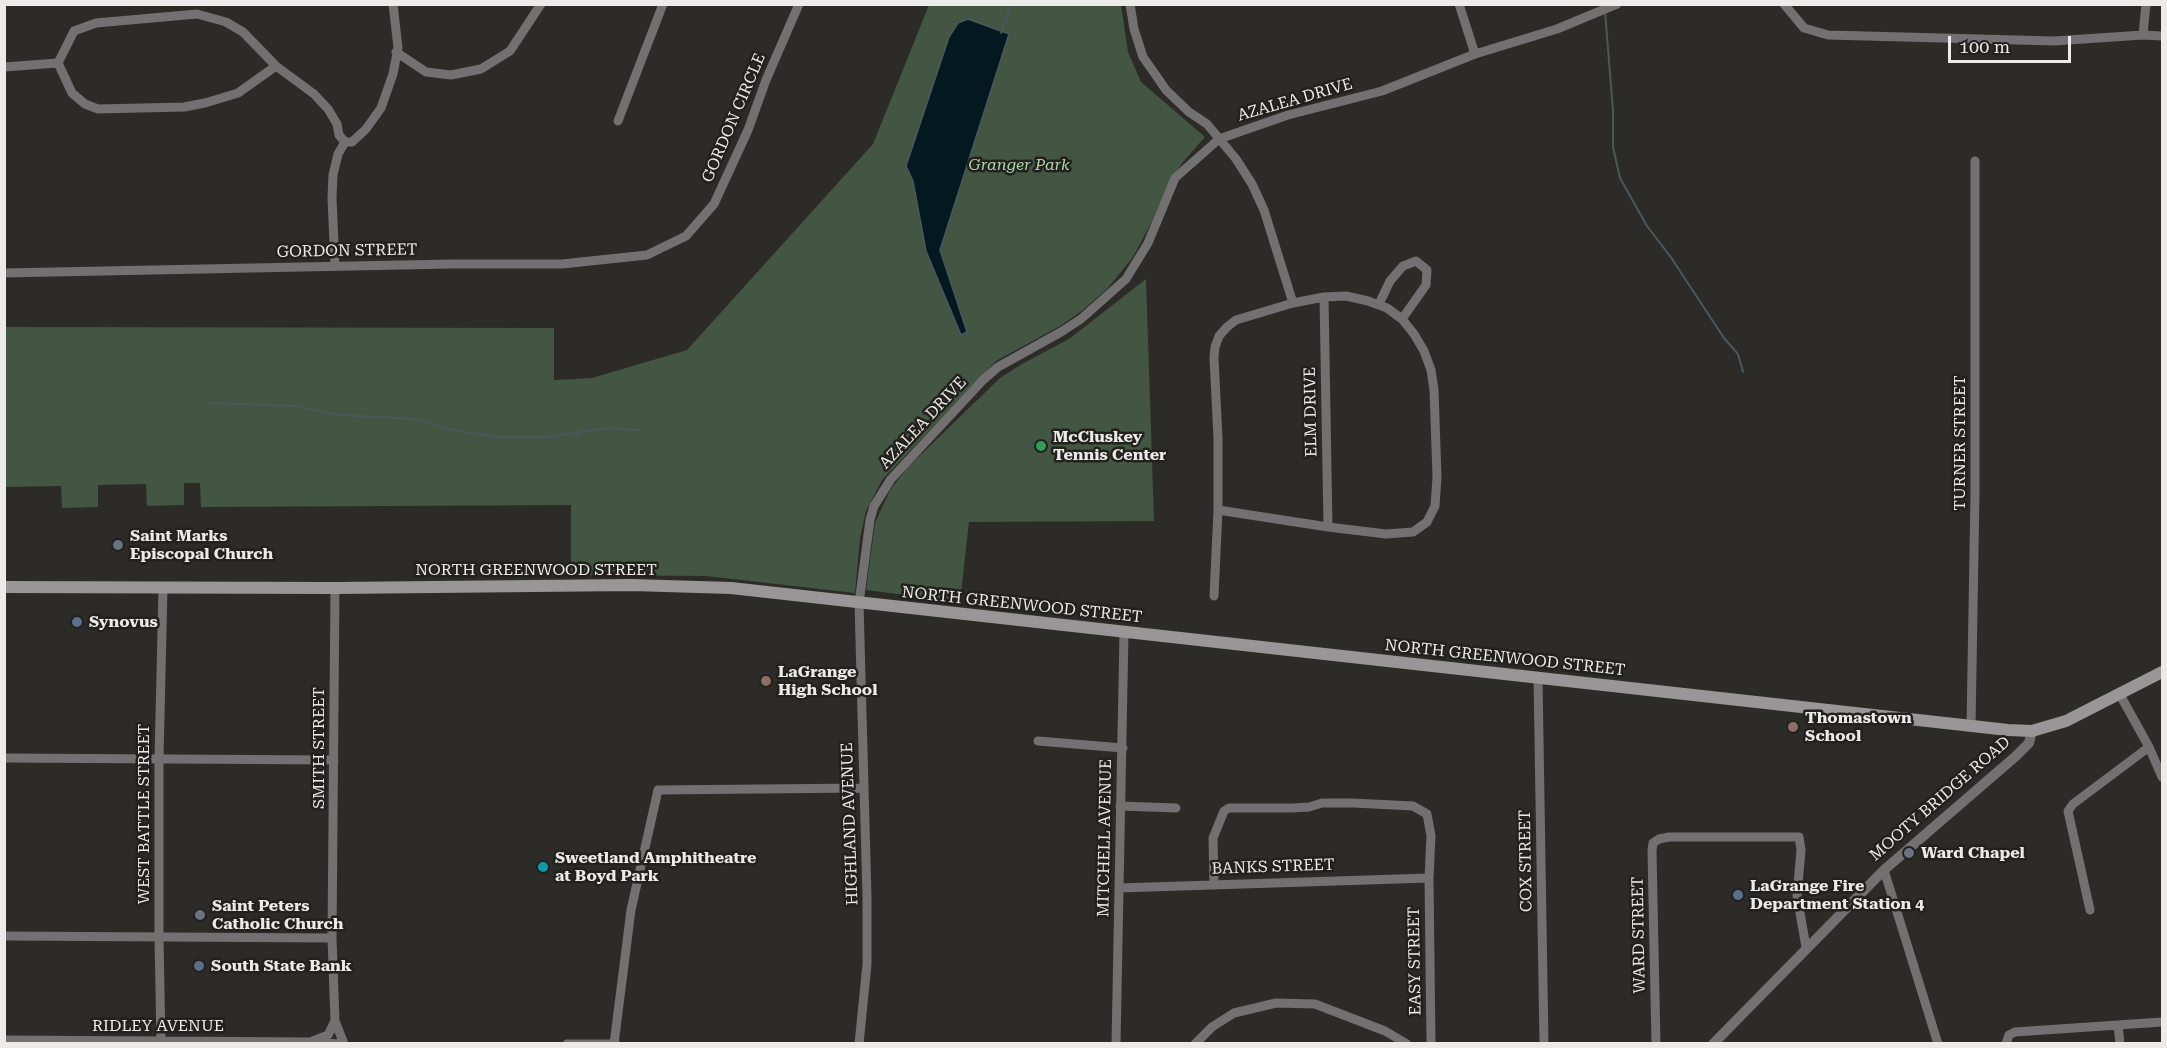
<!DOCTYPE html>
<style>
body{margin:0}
#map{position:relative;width:2167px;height:1048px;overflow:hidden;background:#2d2b28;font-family:"Roboto Serif",serif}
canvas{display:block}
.frame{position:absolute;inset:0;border:6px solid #ecebe9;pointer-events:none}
.scale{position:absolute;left:1948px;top:36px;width:123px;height:27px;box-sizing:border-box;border:3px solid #ecebe9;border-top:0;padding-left:8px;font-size:18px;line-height:21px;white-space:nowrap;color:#ecebe9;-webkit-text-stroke:4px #23211e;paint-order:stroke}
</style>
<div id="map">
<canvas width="2167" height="1048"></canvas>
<div class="frame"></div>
<div class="scale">100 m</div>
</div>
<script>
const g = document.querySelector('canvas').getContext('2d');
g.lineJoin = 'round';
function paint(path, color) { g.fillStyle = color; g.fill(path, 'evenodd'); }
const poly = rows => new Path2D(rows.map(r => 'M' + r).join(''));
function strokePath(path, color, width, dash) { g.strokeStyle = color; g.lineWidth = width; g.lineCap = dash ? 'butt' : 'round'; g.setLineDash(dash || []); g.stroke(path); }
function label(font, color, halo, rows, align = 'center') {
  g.font = font + ' "Roboto Serif",serif'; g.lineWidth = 5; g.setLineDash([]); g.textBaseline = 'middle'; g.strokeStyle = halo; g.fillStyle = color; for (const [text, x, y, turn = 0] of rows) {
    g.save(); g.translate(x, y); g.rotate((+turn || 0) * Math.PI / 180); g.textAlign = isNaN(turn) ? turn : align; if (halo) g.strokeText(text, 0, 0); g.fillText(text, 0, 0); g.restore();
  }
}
const green = poly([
 [929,5,1121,5,1128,52,1141,82,1205,137,1183,162,1169,182,1150,225,1133,257,1108,288,1083,310,1060,326,996,361,882,480,866,511,860,538,855,593,706,576,571,575,571,505,201,507,200,483,184,483,184,505,147,506,146,484,98,485,98,507,62,508,61,486,5,487,4,327,554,328,554,380,592,378,687,350,873,144],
 [1146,279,1154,521,969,522,960,602,866,590,875,523,890,490,907,468,1000,378,1022,364,1069,339]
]);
const water = poly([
 [968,19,1009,34,940,250,967,332,961,335,926,251,913,181,906,166,949,37,958,23,968,19]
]);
const stream = poly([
 [1605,11,1613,111,1613,147,1620,178,1647,226,1670,256,1724,338,1738,354,1743,372],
 [1001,33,1011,4],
 [208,403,296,406,339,415,414,419,458,431,498,437,547,437,608,428,639,430]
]);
const minor = poly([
 [1130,4,1134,29,1143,57,1155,74,1166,90,1189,112,1207,124,1236,159,1252,184,1264,210,1293,303],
 [1459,4,1475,54],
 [1784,4,1804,28,1828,35,2054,41,2143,35,2162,36],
 [2143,35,2146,4],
 [396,52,426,72,451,75,481,69,510,51,541,4],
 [58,63,74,31,96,23,197,14,226,22,243,32,276,66,314,94,328,109,337,124,339,135,345,142],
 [58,63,72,93,85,104,98,109,184,107,205,103,238,93,276,66],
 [4,67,58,63],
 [618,121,663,4],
 [335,266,332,198,333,175,338,154,345,142,352,142,366,129,381,108,393,74,398,48,393,4],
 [4,273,451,264,562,264,647,255,686,236,714,204,748,130,766,80,799,4],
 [1324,297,1328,527],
 [1379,304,1390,281,1403,266,1416,261,1427,270,1426,285,1402,319],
 [335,588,332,938,335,1021,344,1044],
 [1214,596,1218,510,1218,438,1214,358,1215,347,1219,336,1227,327,1236,320,1293,303,1324,297,1346,296,1368,301,1387,308,1402,319,1414,334,1424,351,1431,370,1434,390,1437,477,1435,506,1427,522,1413,532,1386,534,1328,527,1218,510],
 [1538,678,1544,1044],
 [2119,693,2149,747,2162,777],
 [1971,726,1975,494,1975,161],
 [1038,741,1123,748],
 [4,758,334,760],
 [1120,806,1176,808],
 [1884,870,1938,1044],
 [1214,883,1213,838,1224,811,1229,808,1292,808,1309,807,1322,803,1353,803,1413,806,1427,814,1431,836,1429,878,1431,1044],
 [1119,888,1429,878],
 [2090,910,2068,811,2073,804,2149,747],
 [4,936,332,938],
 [2118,1025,2120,1044],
 [4,1040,311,1042,339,1044],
 [313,1041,328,1035,335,1021],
 [161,1044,159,937,159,759,163,588],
 [567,1044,616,1044],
 [614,1044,631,910,658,790,863,788],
 [859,1044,867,964,867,897,859,603,870,520,874,506,891,479,983,380,998,367,1061,332,1081,319,1126,279,1148,243,1175,178,1219,139,1288,115,1382,91,1475,54,1557,29,1617,4],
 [1116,1044,1124,632],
 [1195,1044,1212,1027,1234,1013,1276,1003,1315,1004,1385,1031,1407,1044],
 [1656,1044,1652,851,1653,843,1659,839,1669,837,1799,837,1801,850,1797,896,1806,947],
 [2006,1044,2009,1035,2015,1032,2162,1022]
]);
const tertiary = poly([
 [1713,1044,1884,870,2016,756,2029,743,2032,731]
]);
const secondary = poly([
 [4,587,335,588,632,585,731,588,2008,730,2032,731,2066,721,2162,672]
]);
const markers = [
 [1041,446,6,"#2e9e5b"],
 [118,545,6,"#6b7280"],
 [77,622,6,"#5c6f8a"],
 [766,681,6,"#8d6e63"],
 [1793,727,6,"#8d6e63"],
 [1909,853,6,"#6b7280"],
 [543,867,6,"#0f9aa8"],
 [1738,895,6,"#5c6f8a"],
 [200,915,6,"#6b7280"],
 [199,966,6,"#5c6f8a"]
];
const streetNames = [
 ["AZALEA DRIVE",1295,100,-16],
 ["GORDON CIRCLE",734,118,-67],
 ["GORDON STREET",347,251,-1],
 ["ELM DRIVE",1311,412,-91],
 ["AZALEA DRIVE",923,423,-47],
 ["TURNER STREET",1960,443,-90],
 ["NORTH GREENWOOD STREET",536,570],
 ["NORTH GREENWOOD STREET",1022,605,6],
 ["NORTH GREENWOOD STREET",1505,658,6],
 ["SMITH STREET",319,748,-90],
 ["MOOTY BRIDGE ROAD",1940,799,-41],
 ["WEST BATTLE STREET",144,814,-90],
 ["HIGHLAND AVENUE",850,824,-92],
 ["MITCHELL AVENUE",1105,838,-89],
 ["COX STREET",1526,861,-91],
 ["BANKS STREET",1273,867,-2],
 ["WARD STREET",1639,935,-91],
 ["EASY STREET",1415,961,-91],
 ["RIDLEY AVENUE",158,1026]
];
const parkNames = [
 ["Granger Park",1019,165]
];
const poiNames = [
 ["McCluskey",1053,437],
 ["Tennis Center",1053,455],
 ["Saint Marks",130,536],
 ["Episcopal Church",130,554],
 ["Synovus",89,622],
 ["LaGrange",778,672],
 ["High School",778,690],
 ["Thomastown",1805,718],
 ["School",1805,736],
 ["Ward Chapel",1921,853],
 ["Sweetland Amphitheatre",555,858],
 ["at Boyd Park",555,876],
 ["LaGrange Fire",1750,886],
 ["Department Station 4",1750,904],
 ["Saint Peters",212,906],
 ["Catholic Church",212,924],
 ["South State Bank",211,966]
];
paint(green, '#435543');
paint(water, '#03191f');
strokePath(water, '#49585c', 1.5);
strokePath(stream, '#49585c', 2);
strokePath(minor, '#727070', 9);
strokePath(tertiary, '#727070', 10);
strokePath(secondary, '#9a9697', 12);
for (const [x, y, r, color] of markers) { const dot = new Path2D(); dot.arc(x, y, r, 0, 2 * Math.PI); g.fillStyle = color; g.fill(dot); strokePath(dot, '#23211e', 2); }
label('16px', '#ecebe9', '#23211e', streetNames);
label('italic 16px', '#a9d8a9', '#23211e', parkNames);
label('bold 16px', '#ecebe9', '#23211e', poiNames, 'left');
</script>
